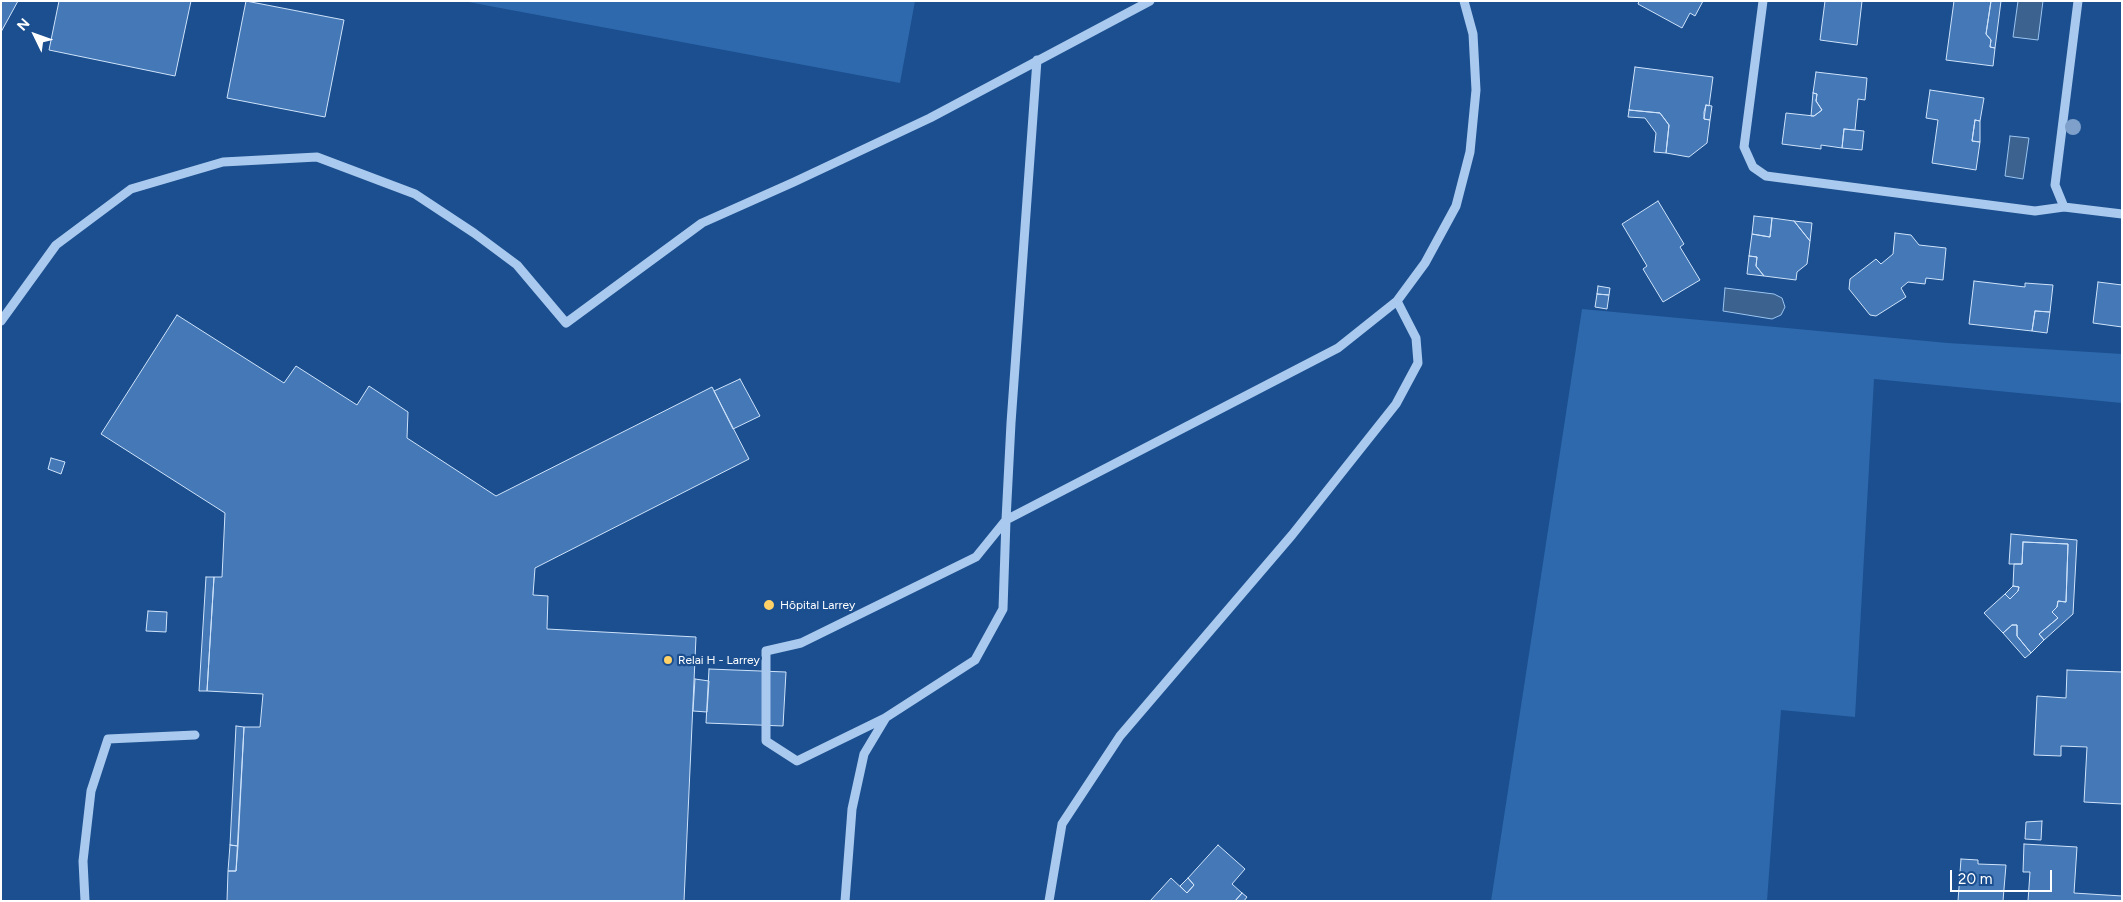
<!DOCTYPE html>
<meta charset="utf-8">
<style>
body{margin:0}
#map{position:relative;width:2123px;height:902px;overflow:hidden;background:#1b4f8f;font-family:Figtree,sans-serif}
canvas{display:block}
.frame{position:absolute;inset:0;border:2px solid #fff;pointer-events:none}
.north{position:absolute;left:10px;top:10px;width:50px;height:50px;-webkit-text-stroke:4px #1b4f8f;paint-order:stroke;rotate:312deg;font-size:14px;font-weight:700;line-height:20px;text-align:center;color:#fff}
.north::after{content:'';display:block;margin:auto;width:18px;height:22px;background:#fff;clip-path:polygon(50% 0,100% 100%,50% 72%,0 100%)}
.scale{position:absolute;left:1950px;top:870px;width:102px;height:22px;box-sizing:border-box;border:2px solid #fff;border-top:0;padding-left:6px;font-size:15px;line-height:18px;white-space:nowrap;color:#fff;-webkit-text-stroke:4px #1b4f8f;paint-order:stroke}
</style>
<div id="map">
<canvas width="2123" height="902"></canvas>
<div class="frame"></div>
<div class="north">N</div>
<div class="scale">20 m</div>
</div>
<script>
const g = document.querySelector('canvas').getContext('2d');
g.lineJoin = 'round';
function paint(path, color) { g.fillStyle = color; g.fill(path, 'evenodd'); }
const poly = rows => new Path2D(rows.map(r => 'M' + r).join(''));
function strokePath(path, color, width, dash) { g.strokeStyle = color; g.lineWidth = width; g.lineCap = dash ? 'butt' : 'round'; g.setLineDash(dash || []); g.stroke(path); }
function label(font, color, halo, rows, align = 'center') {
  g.font = font + ' Figtree,sans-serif'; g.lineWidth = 4.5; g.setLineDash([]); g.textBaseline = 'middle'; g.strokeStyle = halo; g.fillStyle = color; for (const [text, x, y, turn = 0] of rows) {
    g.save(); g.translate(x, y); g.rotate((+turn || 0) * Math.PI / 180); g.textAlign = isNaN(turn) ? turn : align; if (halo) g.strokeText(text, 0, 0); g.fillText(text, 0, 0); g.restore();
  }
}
const green = poly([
 [463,1,915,1,900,83],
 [1582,309,1948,343,2122,354,2122,403,1874,379,1855,717,1781,710,1767,901,1491,901]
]);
const water = poly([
 [2018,1,2043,1,2038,40,2013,37,2018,1],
 [2010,136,2029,138,2023,179,2005,176,2010,136],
 [1725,288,1774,294,1782,298,1785,307,1781,315,1772,319,1723,311,1725,288]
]);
const building = poly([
 [1,1,18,1,1,32,1,1],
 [59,1,191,1,175,76,49,50,59,1],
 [246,1,344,20,325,117,227,98,246,1],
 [1639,1,1703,1,1695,16,1690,13,1682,28,1638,4,1639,1],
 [1825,1,1862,1,1857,45,1820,40,1825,1],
 [1954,1,1991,1,1986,34,1991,40,1990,47,1995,48,1993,66,1946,60,1954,1],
 [1991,1,2001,1,1995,48,1990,47,1991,40,1986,34,1991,1],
 [1635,67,1713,77,1709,106,1706,105,1704,112,1704,119,1710,120,1707,143,1689,157,1666,153,1669,125,1660,113,1629,110,1635,67],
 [1816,72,1867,78,1865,100,1858,99,1855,130,1844,129,1842,148,1821,145,1821,149,1782,144,1786,113,1814,116,1822,110,1816,101,1817,94,1813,93,1816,72],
 [1930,90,1984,98,1980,121,1975,120,1972,141,1980,142,1976,170,1932,163,1938,120,1926,118,1930,90],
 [1813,93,1817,94,1816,101,1822,110,1814,116,1811,116,1813,93],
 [1706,105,1712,106,1710,120,1704,119,1706,105],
 [1629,110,1660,113,1669,125,1666,153,1654,152,1656,133,1645,118,1628,117,1629,110],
 [1975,120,1980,121,1980,142,1972,141,1975,120],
 [1844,129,1864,131,1862,150,1842,148,1844,129],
 [1658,201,1684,244,1680,247,1700,280,1663,302,1643,269,1647,266,1622,224,1658,201],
 [1754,216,1772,218,1770,237,1752,234,1754,216],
 [1772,218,1794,221,1810,241,1807,264,1797,272,1796,280,1764,276,1756,266,1757,257,1749,256,1752,234,1770,237,1772,218],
 [1794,221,1812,223,1810,241,1794,221],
 [1895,233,1911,235,1919,245,1946,248,1943,280,1926,278,1925,284,1908,282,1901,288,1906,297,1876,316,1870,315,1849,289,1850,279,1876,259,1881,264,1893,254,1895,233],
 [1749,256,1757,257,1756,266,1764,276,1747,274,1749,256],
 [1974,281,2025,287,2025,283,2053,285,2050,312,2035,311,2032,331,1969,324,1974,281],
 [2098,282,2122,285,2122,327,2093,323,2098,282],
 [1598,286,1610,288,1609,295,1597,294,1598,286],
 [1597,294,1609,295,1607,309,1595,307,1597,294],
 [2035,311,2050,312,2047,333,2032,331,2035,311],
 [177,315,284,383,296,366,357,405,369,386,408,412,407,438,496,496,712,387,749,459,535,568,533,595,548,596,547,629,696,637,684,901,227,901,228,871,236,871,244,727,260,727,263,694,207,691,214,577,222,577,225,513,101,434,177,315],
 [740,379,760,416,733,429,714,391,740,379],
 [51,458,65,462,61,474,48,469,51,458],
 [2011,534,2077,540,2073,614,2044,640,2039,634,2058,618,2052,612,2057,607,2058,601,2066,602,2068,544,2023,542,2022,564,2009,564,2011,534],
 [2023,542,2068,544,2066,602,2058,601,2057,607,2052,612,2058,618,2039,634,2044,640,2031,653,2017,636,2017,625,2012,625,2003,633,1984,613,2005,594,2010,599,2018,591,2019,587,2013,586,2014,564,2022,564,2023,542],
 [206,577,214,577,207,691,199,691,206,577],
 [2013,586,2019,587,2018,591,2010,599,2005,594,2013,586],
 [148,611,167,612,166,632,146,631,148,611],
 [2012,625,2017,625,2017,636,2031,653,2025,658,2003,633,2012,625],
 [709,669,786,672,783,726,706,723,709,669],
 [2067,670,2122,672,2122,804,2084,802,2087,747,2061,746,2061,756,2034,755,2037,696,2066,698,2067,670],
 [695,679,709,681,707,712,693,711,695,679],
 [236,726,244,727,238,846,230,845,236,726],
 [2042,821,2041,840,2025,839,2026,822,2042,821],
 [2024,844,2077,847,2074,893,2122,896,2122,901,2028,901,2030,872,2023,872,2024,844],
 [230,845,238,846,236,871,228,871,230,845],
 [1218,845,1245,869,1232,884,1242,893,1235,901,1150,901,1171,878,1187,893,1194,885,1188,878,1218,845],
 [1961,859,1978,860,1978,864,2006,865,2003,901,1958,901,1961,859],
 [1188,878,1194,885,1187,893,1180,886,1188,878],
 [1242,893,1247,897,1244,901,1235,901,1242,893]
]);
const minor = poly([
 [1763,1,1744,147,1753,167,1766,176,2035,211,2064,207,2122,214],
 [1037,60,1011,423,1006,520,1003,609,975,660,885,718,797,761,766,741,766,651,801,643,976,557,1006,520,1338,348,1397,301,1425,263,1456,206,1470,152,1476,90,1473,34,1464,1],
 [2064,207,2055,185,2078,1],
 [1,321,56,245,131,189,223,162,317,157,415,194,474,233,517,265,566,323,702,223,794,182,930,118,1150,1],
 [85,901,83,861,91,791,108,739,195,735],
 [845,901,852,809,864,754,885,719],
 [1049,901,1062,824,1120,736,1292,535,1396,404,1418,363,1416,338,1397,301]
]);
const trees = [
 [2073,127]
];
const markers = [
 [769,605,6,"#ffd166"],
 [668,660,5,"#ffd166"]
];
const poiNames = [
 ["Hôpital Larrey",780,605],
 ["Relai H - Larrey",678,660]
];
paint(green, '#2e69ad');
paint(water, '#3c6290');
strokePath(water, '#9cc4f0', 1);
paint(building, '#4478b7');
strokePath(building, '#cfe3fa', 1);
strokePath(minor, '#a9c9ee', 9);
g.fillStyle = '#7ea0ca';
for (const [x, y] of trees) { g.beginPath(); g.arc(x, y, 8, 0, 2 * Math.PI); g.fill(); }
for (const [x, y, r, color] of markers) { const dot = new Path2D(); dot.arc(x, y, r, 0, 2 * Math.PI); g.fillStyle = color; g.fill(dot); strokePath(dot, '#1b4f8f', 2); }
label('12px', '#fff', '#1b4f8f', poiNames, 'left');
</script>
